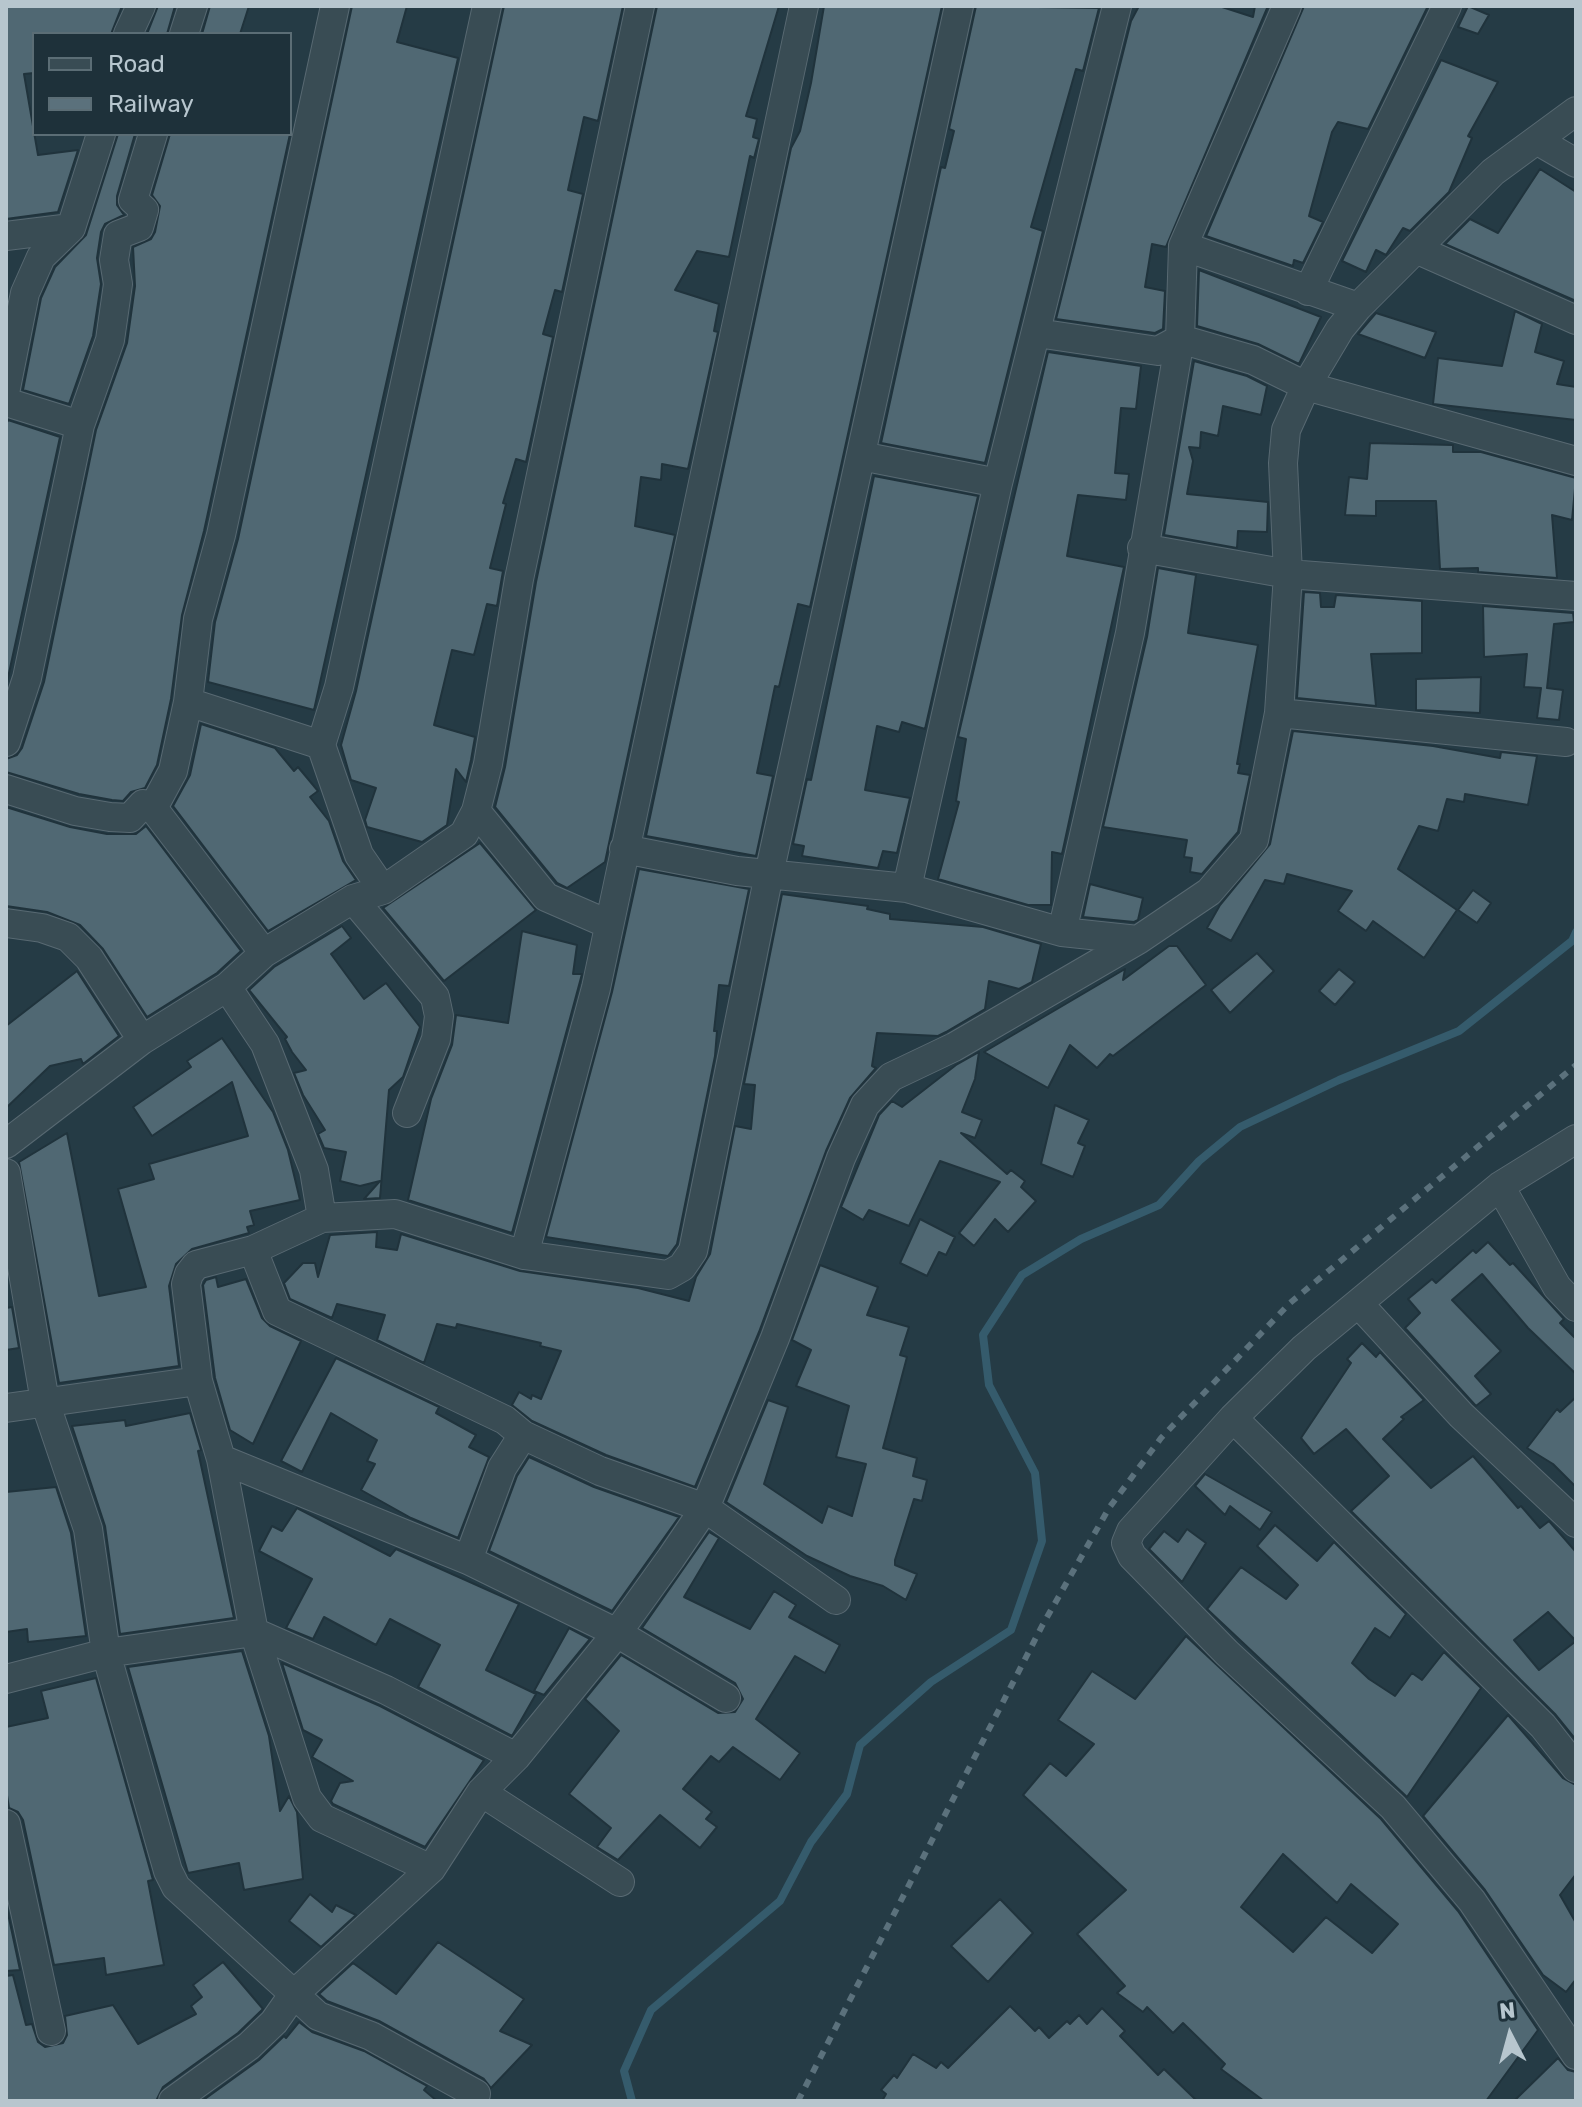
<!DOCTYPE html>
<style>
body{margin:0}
#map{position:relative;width:1582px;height:2107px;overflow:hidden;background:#253b45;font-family:Rubik,sans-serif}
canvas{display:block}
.frame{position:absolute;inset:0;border:8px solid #b7c6ce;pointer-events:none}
.legend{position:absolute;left:32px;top:32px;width:260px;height:104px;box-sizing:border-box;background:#1e313a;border:2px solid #5b6d75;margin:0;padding:10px 14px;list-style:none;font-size:24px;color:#b7c6ce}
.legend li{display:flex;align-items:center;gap:16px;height:40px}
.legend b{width:40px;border:2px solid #5b6d75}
.north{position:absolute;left:1470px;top:1995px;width:80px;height:80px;-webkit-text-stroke:6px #1e313a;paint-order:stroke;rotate:354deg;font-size:22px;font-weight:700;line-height:32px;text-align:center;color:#b7c6ce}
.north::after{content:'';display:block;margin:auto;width:28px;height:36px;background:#b7c6ce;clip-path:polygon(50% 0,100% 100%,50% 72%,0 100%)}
</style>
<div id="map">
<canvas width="1582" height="2107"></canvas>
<div class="frame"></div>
<ul class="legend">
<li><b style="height:10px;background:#394c54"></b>Road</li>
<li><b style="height:10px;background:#5b717c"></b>Railway</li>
</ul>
<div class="north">N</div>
</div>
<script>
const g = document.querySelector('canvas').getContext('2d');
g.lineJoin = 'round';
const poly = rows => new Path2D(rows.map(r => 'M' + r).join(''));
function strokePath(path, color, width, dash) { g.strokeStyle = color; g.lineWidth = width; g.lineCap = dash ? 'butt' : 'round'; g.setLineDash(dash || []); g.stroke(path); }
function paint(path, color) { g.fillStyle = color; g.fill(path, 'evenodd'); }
const stream = poly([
 [632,2101,624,2071,651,2010,780,1901,811,1842,847,1794,860,1745,931,1682,1011,1630,1042,1541,1035,1473,989,1385,983,1335,1022,1275,1081,1239,1159,1205,1199,1161,1240,1127,1339,1080,1459,1031,1572,941,1576,932]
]);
const building = poly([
 [6,6,122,6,111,34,34,34,34,73,24,74,38,155,78,150,58,212,6,219,6,6],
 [158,6,175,6,167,34,147,34,158,6],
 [210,6,249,6,240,34,202,34,210,6],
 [352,6,407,6,397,42,458,58,314,710,208,682,215,622,238,539,352,6],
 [504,6,623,6,598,121,584,117,568,190,583,194,562,292,555,290,543,334,553,337,526,462,516,459,503,503,506,504,490,568,503,571,497,606,487,604,474,655,452,650,434,725,475,737,471,760,466,782,456,769,447,825,422,842,367,827,365,820,376,788,351,780,341,745,356,691,504,6],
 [657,6,779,6,746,116,757,119,753,137,759,139,754,158,750,156,729,257,697,251,675,290,719,304,714,331,718,332,688,469,662,464,661,480,641,477,635,526,675,535,605,862,567,888,557,883,495,807,505,767,536,582,657,6],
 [824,6,942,6,810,607,798,604,779,687,775,686,757,773,773,776,756,856,646,836,791,148,800,131,811,83,824,6],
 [976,6,1099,8,1083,71,1076,69,1031,227,1043,231,985,463,881,443,941,167,945,168,954,131,949,129,976,6],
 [1139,6,1219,6,1253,17,1255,6,1268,6,1166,247,1152,244,1145,287,1165,291,1163,329,1155,333,1056,319,1131,21,1139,6],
 [1304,6,1428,6,1368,129,1338,122,1332,132,1309,216,1323,222,1303,263,1294,260,1293,266,1206,236,1304,6],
 [1468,6,1489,15,1478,34,1458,27,1468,6],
 [1441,60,1498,82,1468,136,1472,138,1449,192,1410,231,1403,228,1386,255,1376,250,1366,272,1342,261,1441,60],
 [118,134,135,134,117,196,117,205,124,215,105,224,101,232,97,258,101,284,93,336,69,404,23,390,41,298,55,267,86,235,118,134],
 [170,134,290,134,204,531,182,615,171,699,157,765,145,788,131,792,123,801,112,800,79,794,6,772,6,759,17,755,22,748,44,682,96,430,127,343,135,286,133,247,151,239,155,232,160,206,152,195,170,134],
 [1540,169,1576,192,1576,301,1445,244,1470,219,1498,233,1540,169],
 [1199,270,1321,317,1299,364,1258,344,1197,326,1199,270],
 [1515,311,1542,324,1535,352,1564,361,1557,384,1576,387,1576,420,1433,404,1438,358,1502,366,1515,311],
 [1376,313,1436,332,1425,358,1358,334,1376,313],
 [1048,352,1141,366,1136,409,1121,408,1115,473,1129,474,1126,500,1078,495,1067,556,1124,567,1062,854,1052,852,1051,905,1028,905,938,879,959,802,956,801,966,739,958,737,1048,352],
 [1194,361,1247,376,1267,386,1261,415,1223,406,1218,436,1201,432,1200,448,1189,447,1193,461,1187,494,1268,502,1267,532,1238,531,1237,548,1164,535,1194,361],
 [8,420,60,437,6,687,6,425,8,420],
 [1370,443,1453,445,1453,452,1481,452,1576,478,1572,520,1552,515,1557,578,1478,572,1478,568,1440,569,1436,501,1376,501,1376,516,1345,515,1349,477,1367,479,1370,443],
 [874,476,978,496,925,729,902,722,899,732,877,726,865,790,910,798,897,853,883,851,878,868,802,856,804,846,793,844,807,779,811,780,874,476],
 [1158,568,1196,575,1188,633,1258,645,1237,764,1240,764,1238,773,1250,775,1238,832,1202,874,1190,872,1192,858,1184,857,1187,840,1103,827,1147,637,1158,568],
 [1304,592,1320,593,1321,607,1334,607,1336,595,1422,601,1422,653,1371,654,1376,706,1297,698,1304,592],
 [1483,606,1573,613,1574,622,1554,624,1547,688,1563,690,1559,720,1537,718,1541,688,1524,687,1527,654,1484,657,1483,606],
 [1481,677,1480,713,1416,710,1416,679,1481,677],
 [201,724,275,748,294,771,298,767,318,791,310,797,329,821,343,861,356,880,268,931,173,806,190,775,201,724],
 [1293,731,1433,746,1500,758,1501,752,1537,756,1528,805,1465,794,1464,802,1447,799,1438,831,1419,826,1398,869,1457,910,1424,958,1373,921,1366,931,1338,911,1352,891,1287,874,1284,884,1265,880,1231,941,1207,928,1220,905,1270,844,1293,731],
 [6,807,70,827,107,834,136,834,146,826,241,951,217,973,147,1017,103,949,80,925,47,912,6,906,6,807],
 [480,843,536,910,444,981,383,908,480,843],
 [639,869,749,889,729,986,719,985,714,1031,717,1031,715,1056,677,1244,668,1256,546,1237,612,992,639,869],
 [1090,884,1143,898,1138,920,1134,922,1083,917,1090,884],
 [1473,890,1491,903,1477,923,1458,910,1473,890],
 [782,894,868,906,867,909,890,914,890,919,983,927,1041,944,1032,982,1019,989,989,981,985,1009,946,1032,938,1036,877,1033,872,1066,876,1068,850,1098,826,1151,759,1332,695,1487,606,1455,532,1421,512,1405,519,1392,531,1399,532,1395,541,1399,561,1351,540,1346,541,1343,457,1324,456,1328,437,1324,424,1363,377,1340,385,1315,337,1304,332,1318,290,1299,284,1283,303,1263,315,1263,318,1277,330,1235,377,1232,376,1247,397,1250,401,1234,520,1271,638,1288,689,1301,696,1277,710,1254,735,1126,751,1129,755,1085,744,1084,782,894],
 [342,926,351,938,331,954,364,999,386,983,420,1027,403,1077,389,1090,380,1198,364,1199,380,1181,360,1186,340,1181,346,1152,324,1148,318,1134,325,1130,303,1095,294,1073,306,1070,292,1052,285,1039,287,1037,249,990,274,967,342,926],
 [522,931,577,945,573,974,582,974,512,1233,408,1200,431,1099,452,1045,456,1015,508,1023,522,931],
 [1169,946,1177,946,1206,985,1113,1056,1110,1054,1097,1068,1070,1045,1048,1088,984,1052,1125,969,1123,980,1169,946],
 [1257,953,1274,971,1230,1013,1211,990,1257,953],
 [1339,969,1355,982,1335,1005,1319,991,1339,969],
 [77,971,119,1036,83,1064,81,1059,50,1066,6,1108,6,1026,77,971],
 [222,1038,273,1112,288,1150,300,1200,250,1211,254,1225,247,1227,249,1233,192,1249,176,1264,169,1286,179,1366,59,1383,19,1162,67,1133,99,1296,146,1287,118,1189,154,1179,149,1164,248,1136,232,1082,152,1136,133,1107,191,1067,187,1061,222,1038],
 [979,1052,975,1079,962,1112,982,1120,975,1138,961,1133,1007,1174,1011,1170,1025,1181,1021,1187,1036,1201,1008,1232,995,1219,974,1246,959,1233,1000,1182,940,1161,909,1226,869,1210,863,1220,841,1207,879,1115,892,1101,902,1107,956,1065,979,1052],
 [1055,1105,1089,1120,1078,1143,1085,1146,1073,1177,1041,1164,1055,1105],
 [920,1219,955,1237,946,1255,939,1252,927,1276,900,1263,920,1219],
 [1488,1242,1510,1265,1513,1263,1564,1319,1560,1323,1576,1339,1576,1374,1528,1328,1482,1274,1452,1300,1501,1351,1475,1376,1491,1394,1476,1406,1405,1328,1420,1313,1408,1299,1432,1279,1436,1283,1473,1250,1476,1253,1488,1242],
 [820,1265,878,1287,867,1315,909,1327,900,1355,907,1357,883,1448,917,1458,913,1476,927,1480,922,1501,914,1499,895,1560,895,1565,917,1574,906,1600,883,1586,850,1576,807,1556,726,1502,768,1400,788,1407,764,1484,822,1523,828,1506,852,1516,866,1464,836,1457,849,1406,796,1386,811,1350,792,1340,820,1265],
 [216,1277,218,1287,246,1279,262,1318,270,1326,301,1341,253,1444,230,1430,215,1378,203,1285,206,1280,216,1277],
 [12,1307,19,1348,6,1350,6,1308,12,1307],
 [1362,1343,1376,1357,1380,1352,1424,1400,1401,1417,1404,1419,1383,1439,1431,1488,1473,1456,1518,1508,1521,1506,1540,1528,1549,1521,1576,1552,1576,1740,1555,1714,1351,1511,1389,1476,1346,1429,1314,1454,1301,1438,1351,1363,1347,1359,1362,1343],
 [1548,1612,1576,1641,1539,1670,1514,1640,1548,1612],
 [336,1358,439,1407,436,1413,476,1435,469,1447,489,1457,458,1538,411,1518,361,1490,375,1464,367,1461,377,1440,331,1413,302,1472,281,1461,336,1358],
 [1576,1397,1576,1487,1553,1464,1527,1448,1557,1409,1560,1412,1576,1397],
 [190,1413,201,1450,198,1451,234,1618,120,1634,105,1526,72,1426,125,1420,126,1426,190,1413],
 [529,1457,594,1487,679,1517,612,1611,489,1551,517,1476,529,1457],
 [1205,1474,1272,1512,1260,1530,1230,1506,1225,1515,1195,1486,1205,1474],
 [56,1487,71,1533,86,1636,28,1642,27,1629,6,1632,6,1492,56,1487],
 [297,1508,390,1556,396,1549,519,1604,486,1670,536,1694,512,1736,418,1687,440,1645,390,1619,376,1645,324,1617,313,1639,286,1628,312,1579,259,1551,272,1526,282,1531,297,1508],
 [1275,1525,1317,1561,1334,1542,1406,1614,1390,1638,1375,1628,1352,1663,1369,1679,1395,1696,1412,1673,1422,1680,1444,1652,1481,1688,1407,1797,1207,1609,1241,1567,1286,1599,1298,1585,1257,1546,1275,1525],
 [1187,1529,1206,1543,1182,1582,1149,1549,1164,1531,1178,1542,1187,1529],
 [709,1532,719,1538,684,1597,750,1629,774,1591,796,1605,789,1617,840,1645,825,1673,795,1656,756,1719,800,1753,780,1780,733,1747,719,1762,711,1756,683,1789,712,1812,706,1819,717,1827,700,1848,660,1815,618,1860,597,1847,611,1828,569,1794,619,1731,585,1699,621,1655,718,1713,735,1712,743,1699,735,1683,642,1628,709,1532],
 [569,1628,590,1639,544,1695,534,1691,569,1628],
 [1186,1636,1381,1819,1458,1911,1538,2030,1486,2101,1264,2101,1221,2069,1225,2064,1183,2023,1173,2033,1147,2007,1143,2012,1117,1993,1125,1986,1077,1934,1126,1890,1023,1795,1050,1763,1066,1776,1094,1744,1058,1720,1092,1671,1135,1699,1186,1636],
 [1283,1854,1337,1903,1351,1884,1398,1924,1372,1953,1326,1917,1293,1952,1241,1907,1283,1854],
 [242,1651,269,1736,280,1811,289,1796,297,1812,303,1879,244,1890,239,1863,188,1873,128,1667,242,1651],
 [282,1663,380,1706,484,1760,425,1847,333,1804,331,1801,340,1783,353,1781,312,1757,322,1740,303,1730,282,1663],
 [96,1678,153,1880,148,1881,164,1965,106,1975,104,1958,54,1965,23,1820,18,1812,9,1808,6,1789,6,1727,48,1718,41,1691,96,1678],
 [1508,1715,1563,1778,1576,1785,1576,1874,1560,1895,1576,1923,1576,1979,1566,1992,1543,1975,1485,1890,1423,1816,1508,1715],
 [310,1894,332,1912,336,1905,356,1915,321,1947,289,1921,310,1894],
 [1000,1899,1033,1933,988,1982,951,1946,1000,1899],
 [6,1904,20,1970,6,1971,6,1904],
 [438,1942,524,1999,500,2031,532,2045,491,2088,484,2079,379,2021,327,2001,319,1994,353,1963,396,1994,438,1942],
 [223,1962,263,2009,238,2033,163,2087,156,2101,6,2101,6,1976,13,1975,26,2025,32,2024,38,2042,45,2047,63,2043,67,2035,65,2016,113,2005,138,2044,196,2014,191,2006,202,1997,193,1985,223,1962],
 [1010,2006,1035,2031,1039,2027,1049,2038,1067,2021,1070,2024,1079,2015,1087,2024,1102,2008,1125,2031,1120,2036,1158,2075,1164,2069,1197,2101,882,2101,886,2094,881,2090,894,2075,897,2078,913,2054,936,2068,941,2062,948,2068,1010,2006],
 [299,2022,312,2032,364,2051,427,2086,424,2090,437,2101,202,2101,259,2060,284,2036,286,2038,299,2022],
 [1558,2058,1568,2070,1576,2072,1576,2101,1514,2101,1558,2058]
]);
const minor = poly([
 [128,34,141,6],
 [184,34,193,6],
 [1538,141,1576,163],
 [6,236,71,228],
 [1183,246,1358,307],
 [1418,250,1576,320],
 [1308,291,1447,6],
 [1037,333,1158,351,1180,339,1253,360,1306,386,1576,461],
 [6,388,25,293,41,257,71,228,101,134],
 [6,402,80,425],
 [861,456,998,483],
 [1142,548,1288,574,1576,596],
 [188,702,321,745],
 [1279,713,1566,742],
 [6,742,27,678,80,425,110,340,118,284,114,260,118,235,139,227,144,210,133,200,153,134],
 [6,789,75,811,110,817,130,818,143,804,153,808,264,953],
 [153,808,173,771,188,702,198,619,221,535,335,6],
 [476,811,546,897,608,924],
 [624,849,737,871,907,888,1062,932,1138,940,1209,892,1254,840,1279,713,1288,574,1283,463,1286,430,1306,386,1340,329,1358,307,1493,172,1576,111],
 [907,888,998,483,1117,6],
 [383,890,359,855,321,745,339,687,487,6],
 [353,899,435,997,439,1016,436,1039,407,1113],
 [6,923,42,928,68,937,89,958,142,1040],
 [1062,932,1130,633,1180,339,1183,246,1287,6],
 [227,987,265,1044,314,1170,322,1218],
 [1576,1139,1500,1186,1304,1348,1233,1418,1131,1531,1126,1543,1132,1556,1227,1653,1393,1807,1472,1901,1576,2055],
 [6,1144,142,1040,227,987,264,953,353,899,383,890,464,834,476,811,488,764,519,579,640,6],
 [6,1173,45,1402,88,1529,106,1653,168,1871,176,1887,318,2016,371,2036,476,2094],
 [1500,1186,1557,1287,1576,1307],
 [253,1250,277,1311,505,1420,523,1435,600,1471,705,1508,836,1600],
 [524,1255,596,988,804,6],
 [1359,1304,1461,1415,1576,1523],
 [6,1408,198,1381],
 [1233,1418,1543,1726,1576,1768],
 [221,1459,468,1560,617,1633,726,1698],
 [468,1560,502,1468,523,1435],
 [6,1679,106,1653,254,1632,386,1690,516,1757],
 [481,1792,620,1882],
 [6,1824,51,2031],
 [431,1869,322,1818,307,1798,254,1632,221,1459,198,1381,186,1284,189,1274,196,1265,253,1250,322,1218,395,1214,524,1255,668,1275,682,1267,693,1251,769,874,959,6],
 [173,2101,249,2046,274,2022,293,1995,431,1869,481,1792,516,1757,617,1633,671,1558,705,1508,775,1338,841,1158,865,1105,891,1077,954,1047,1138,940]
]);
const rail = poly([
 [798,2101,1042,1626,1109,1508,1161,1438,1290,1303,1576,1065]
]);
strokePath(stream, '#355b6c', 8);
paint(building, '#506873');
strokePath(building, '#20333c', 2);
strokePath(minor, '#586972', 30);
strokePath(minor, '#394c54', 28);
strokePath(rail, '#5b717c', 6, [8, 8]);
</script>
